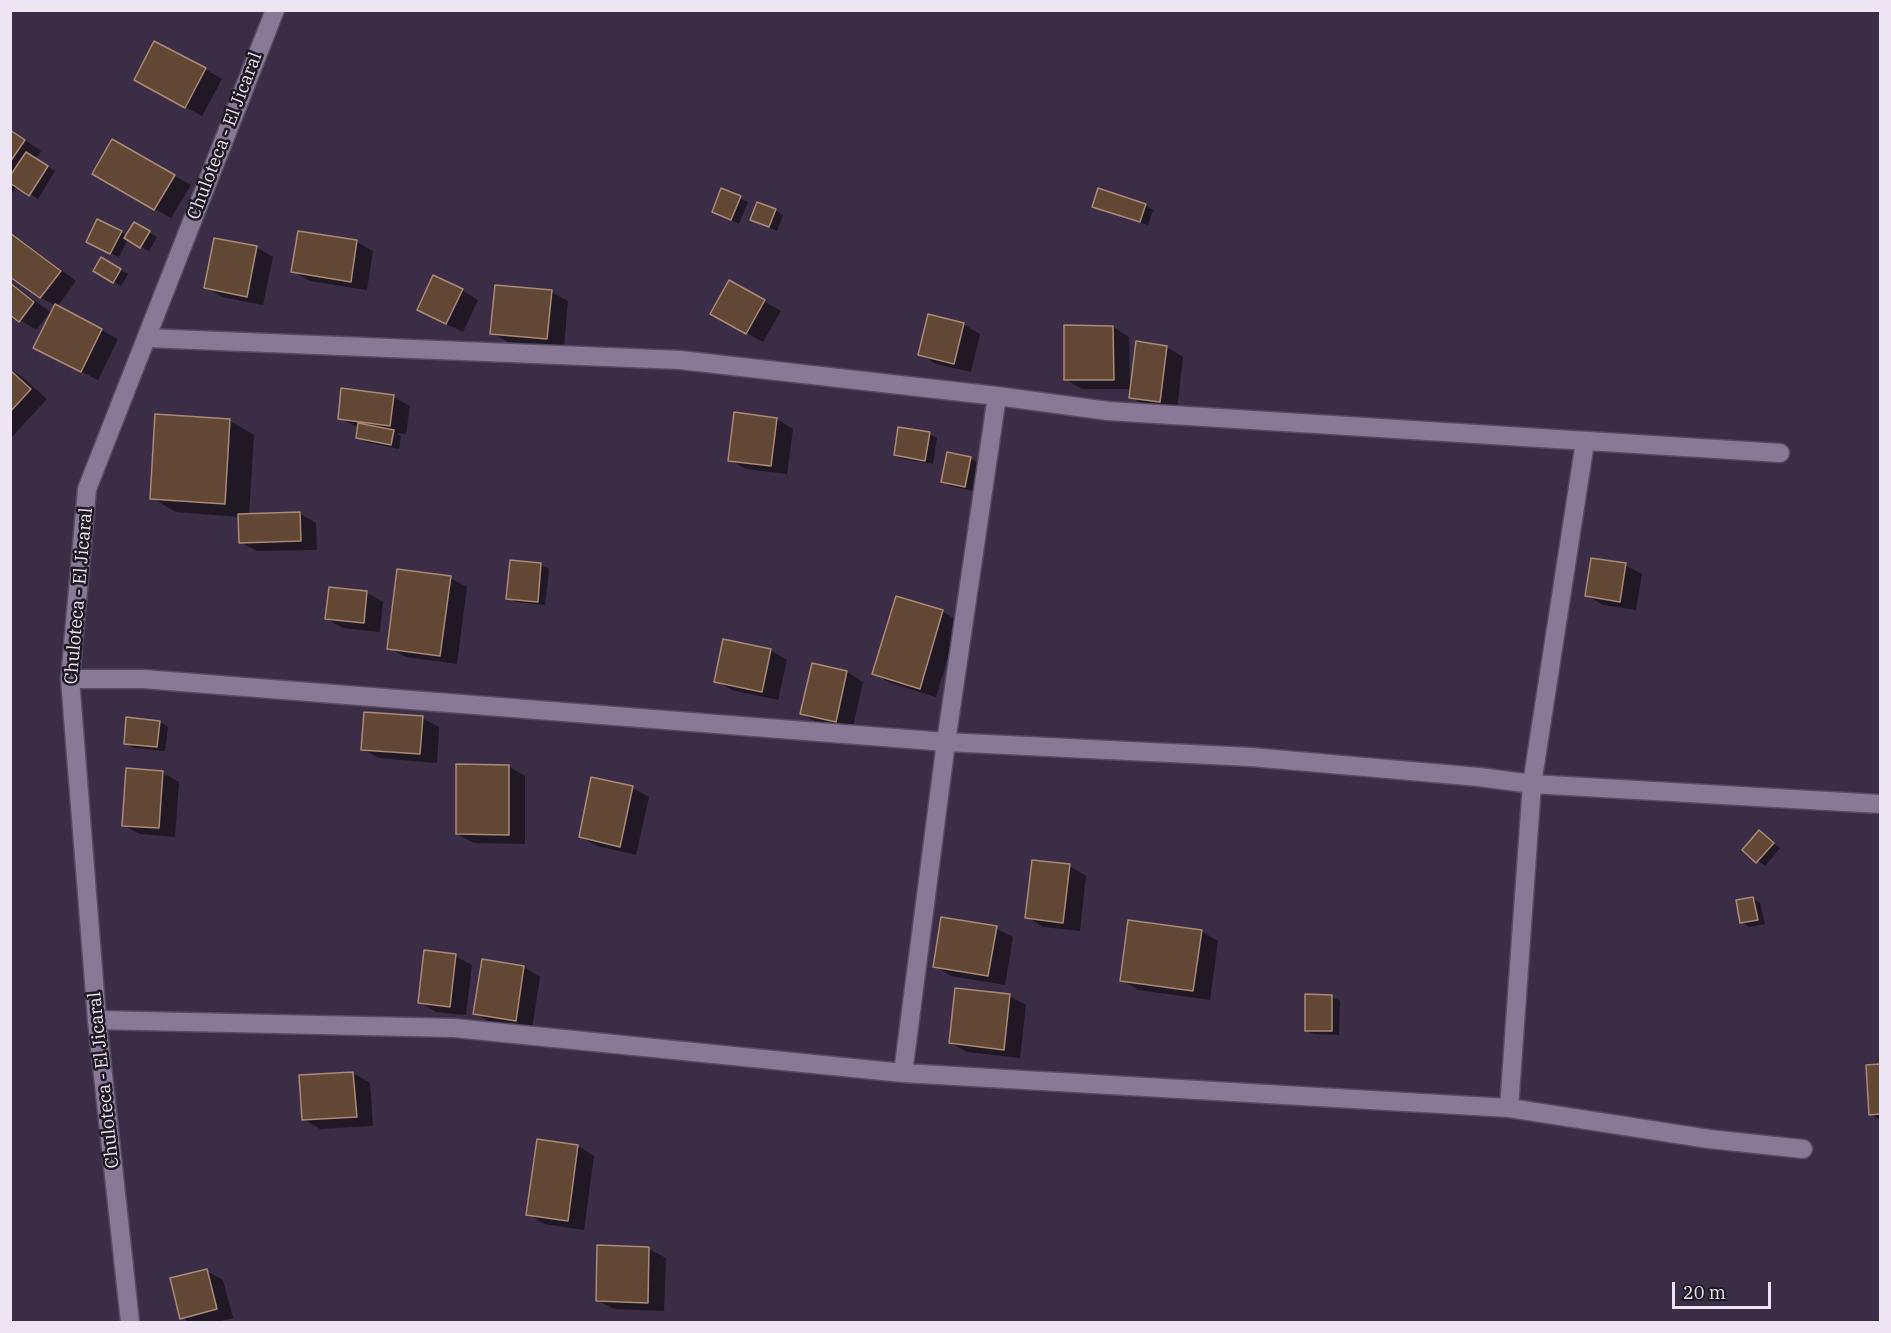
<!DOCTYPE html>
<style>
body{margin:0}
#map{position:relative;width:1891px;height:1333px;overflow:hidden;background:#3c2d46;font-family:"IBM Plex Serif",serif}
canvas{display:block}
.frame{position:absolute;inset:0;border:12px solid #ede4f4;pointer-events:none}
.scale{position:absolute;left:1672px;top:1282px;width:99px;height:27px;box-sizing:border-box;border:3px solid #ede4f4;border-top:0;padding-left:8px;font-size:18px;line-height:21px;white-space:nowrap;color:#ede4f4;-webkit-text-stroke:4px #1f1924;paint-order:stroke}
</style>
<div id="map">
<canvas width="1891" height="1333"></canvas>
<div class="frame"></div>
<div class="scale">20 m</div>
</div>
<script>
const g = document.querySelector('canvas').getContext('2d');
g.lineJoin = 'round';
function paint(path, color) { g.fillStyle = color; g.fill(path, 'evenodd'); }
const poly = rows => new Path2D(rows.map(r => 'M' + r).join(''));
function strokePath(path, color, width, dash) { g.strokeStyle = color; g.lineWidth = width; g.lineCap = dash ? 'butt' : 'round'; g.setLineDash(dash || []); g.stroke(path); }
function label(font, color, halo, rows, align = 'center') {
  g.font = font + ' "IBM Plex Serif",serif'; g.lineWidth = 5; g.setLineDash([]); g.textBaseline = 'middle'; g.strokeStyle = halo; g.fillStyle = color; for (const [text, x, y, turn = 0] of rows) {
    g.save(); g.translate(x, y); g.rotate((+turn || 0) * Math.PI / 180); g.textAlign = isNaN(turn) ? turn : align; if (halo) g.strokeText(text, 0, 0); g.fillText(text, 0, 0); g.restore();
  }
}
const shadow = poly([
 [205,69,222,79,202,116,152,89],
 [10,130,41,151,35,159,55,171,38,199,17,186,10,196],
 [112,141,191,185,171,218,94,174],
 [722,190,748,202,739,224,714,212],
 [1145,205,1153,210,1148,225,1102,210,1094,206],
 [775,210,783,215,777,231,752,219],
 [134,224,157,237,149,251,128,239,119,257,96,246,121,232,127,235],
 [10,234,24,242,76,281,57,307,118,339,98,380,52,357,56,306,40,297],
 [357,242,373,251,367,290,310,281,293,271],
 [256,247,273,257,263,305,222,297,206,287],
 [102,259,128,274,121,286,95,270],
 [10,282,50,312,36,330,10,313],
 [730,282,781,311,763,342,712,314],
 [462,290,478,300,463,332,435,319],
 [551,292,568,301,564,348,508,342,492,333],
 [963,324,980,334,971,372,936,364,920,354],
 [1113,327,1129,337,1130,388,1132,388,1137,343,1167,347,1183,357,1177,410,1147,407,1131,397,1132,389,1082,389,1065,379],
 [10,370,20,375,47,399,10,439],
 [394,397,410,406,406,434,396,433,401,436,399,449,365,442,357,437,359,428,339,418],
 [777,419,793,429,787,474,746,469,730,460],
 [230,421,254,435,249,515,300,514,316,523,317,550,257,551,240,542,240,517,176,512,152,498],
 [929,434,937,438,933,464,903,459,895,454],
 [970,458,978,463,973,491,950,486,943,482],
 [511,562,541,565,549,569,545,605,516,602,508,598],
 [1625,565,1642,574,1636,610,1603,605,1586,595],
 [450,578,467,587,457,664,406,657,389,648],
 [366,592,383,602,380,632,343,628,327,619],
 [897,598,943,612,959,621,936,697,890,683,874,673],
 [770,650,787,660,778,700,732,690,716,681],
 [847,672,863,682,852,731,819,723,802,714],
 [422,718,439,727,437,763,379,758,362,749],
 [128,719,160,722,168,727,165,751,134,748,126,743],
 [508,766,525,776,525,844,474,843,457,834],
 [163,773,179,782,175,837,140,834,123,825],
 [632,788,649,797,636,855,597,846,581,837],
 [1760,832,1780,848,1765,866,1744,850],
 [1033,862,1070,866,1086,876,1080,931,1043,927,1027,917],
 [1753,899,1760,903,1765,924,1749,927,1742,922],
 [996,928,1013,937,1005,985,951,976,935,966],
 [1201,931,1218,941,1210,1000,1138,990,1122,980],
 [455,956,472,965,466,1015,436,1012,419,1002],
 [524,967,540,977,532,1029,491,1023,475,1013],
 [1009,996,1026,1005,1020,1058,967,1052,951,1043],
 [1332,997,1340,1001,1339,1035,1314,1034,1306,1030],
 [1880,1066,1880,1120,1871,1114,1868,1067],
 [353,1073,370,1083,373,1126,320,1129,303,1119],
 [538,1140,578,1146,594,1156,584,1230,544,1224,528,1214],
 [598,1247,649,1249,666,1258,664,1311,614,1309,597,1300],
 [207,1271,223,1280,233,1318,217,1322,190,1322,182,1318]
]);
const building = poly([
 [154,41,206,68,185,108,134,80,154,41],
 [10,130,25,140,10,162,10,130],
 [112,139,175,175,154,210,92,174,112,139],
 [26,152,48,166,29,196,10,183,10,176,26,152],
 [721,188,741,196,731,220,712,212,721,188],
 [1098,188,1146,204,1140,222,1092,207,1098,188],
 [757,202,776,209,769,227,750,220,757,202],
 [97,219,122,231,110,254,86,242,97,219],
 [134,222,150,231,140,248,124,238,134,222],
 [298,231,357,240,351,282,291,272,298,231],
 [10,233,61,271,40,298,10,277,10,233],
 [214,238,257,246,247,297,204,288,214,238],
 [101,257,121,269,113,283,93,271,101,257],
 [433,275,463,289,446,324,417,310,433,275],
 [729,280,765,300,746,334,710,314,729,280],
 [10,283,34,302,19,322,10,315,10,283],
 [495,285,552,290,547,339,490,334,495,285],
 [55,304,102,329,81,372,33,348,55,304],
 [928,314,964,323,954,364,918,355,928,314],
 [1064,325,1113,326,1114,380,1064,380,1064,325],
 [1136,341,1167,346,1160,402,1129,398,1136,341],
 [10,370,31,389,10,412,10,370],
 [341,388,394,395,390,426,338,419,341,388],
 [734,412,777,418,771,466,728,461,734,412],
 [155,414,230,419,225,504,150,499,155,414],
 [358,423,394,430,391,445,356,438,358,423],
 [898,427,930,432,925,461,894,455,898,427],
 [947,452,971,457,965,487,941,482,947,452],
 [300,512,301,541,239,543,238,514,300,512],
 [1591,558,1626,563,1620,602,1585,596,1591,558],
 [510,560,541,563,538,602,506,599,510,560],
 [397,569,451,576,440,656,387,649,397,569],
 [329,587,367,591,364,623,325,619,329,587],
 [896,596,943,610,920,689,872,674,896,596],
 [723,639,771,649,762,692,714,682,723,639],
 [812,663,847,671,836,722,800,714,812,663],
 [364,712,423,716,420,754,361,750,364,712],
 [126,717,160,721,157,747,124,744,126,717],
 [456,764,509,765,509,835,456,834,456,764],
 [126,768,163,771,159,828,122,826,126,768],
 [591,777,633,786,620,847,579,837,591,777],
 [1759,830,1774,843,1756,863,1742,850,1759,830],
 [1032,860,1070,864,1063,923,1025,918,1032,860],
 [1753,897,1758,920,1740,923,1736,900,1753,897],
 [941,917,997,926,988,976,933,967,941,917],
 [1128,920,1202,930,1193,991,1120,981,1128,920],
 [424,950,456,954,450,1007,418,1003,424,950],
 [482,959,524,966,516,1021,473,1014,482,959],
 [955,988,1010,994,1004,1050,949,1043,955,988],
 [1305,994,1332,995,1332,1031,1305,1031,1305,994],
 [1880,1064,1880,1114,1869,1115,1866,1065,1880,1064],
 [353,1072,357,1117,302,1120,299,1075,353,1072],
 [537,1139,578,1145,568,1221,526,1215,537,1139],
 [597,1245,649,1247,648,1303,596,1301,597,1245],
 [207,1269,217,1309,180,1319,170,1278,207,1269]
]);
const street = poly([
 [147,338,680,360,997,396,1108,411,1780,453],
 [70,679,143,679,946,742,1251,757,1479,777,1532,784,1880,804],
 [97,1020,454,1028,903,1073,1509,1108,1709,1139,1803,1149],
 [903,1073,946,742,997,396],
 [1509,1108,1532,784,1585,442]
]);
const secondary = poly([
 [130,1322,97,1020,70,679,87,489,275,10]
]);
const streetNames = [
 ["Chuloteca - El Jicaral",225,136,-69],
 ["Chuloteca - El Jicaral",79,596,-85],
 ["Chuloteca - El Jicaral",104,1080,-96]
];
paint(shadow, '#0007');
paint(building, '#624735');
strokePath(building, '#a98a77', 1.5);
strokePath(street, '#584b60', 21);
strokePath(secondary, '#584b60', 21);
strokePath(street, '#897996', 18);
strokePath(secondary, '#897996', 18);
label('18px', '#ede4f4', '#1f1924', streetNames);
</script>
